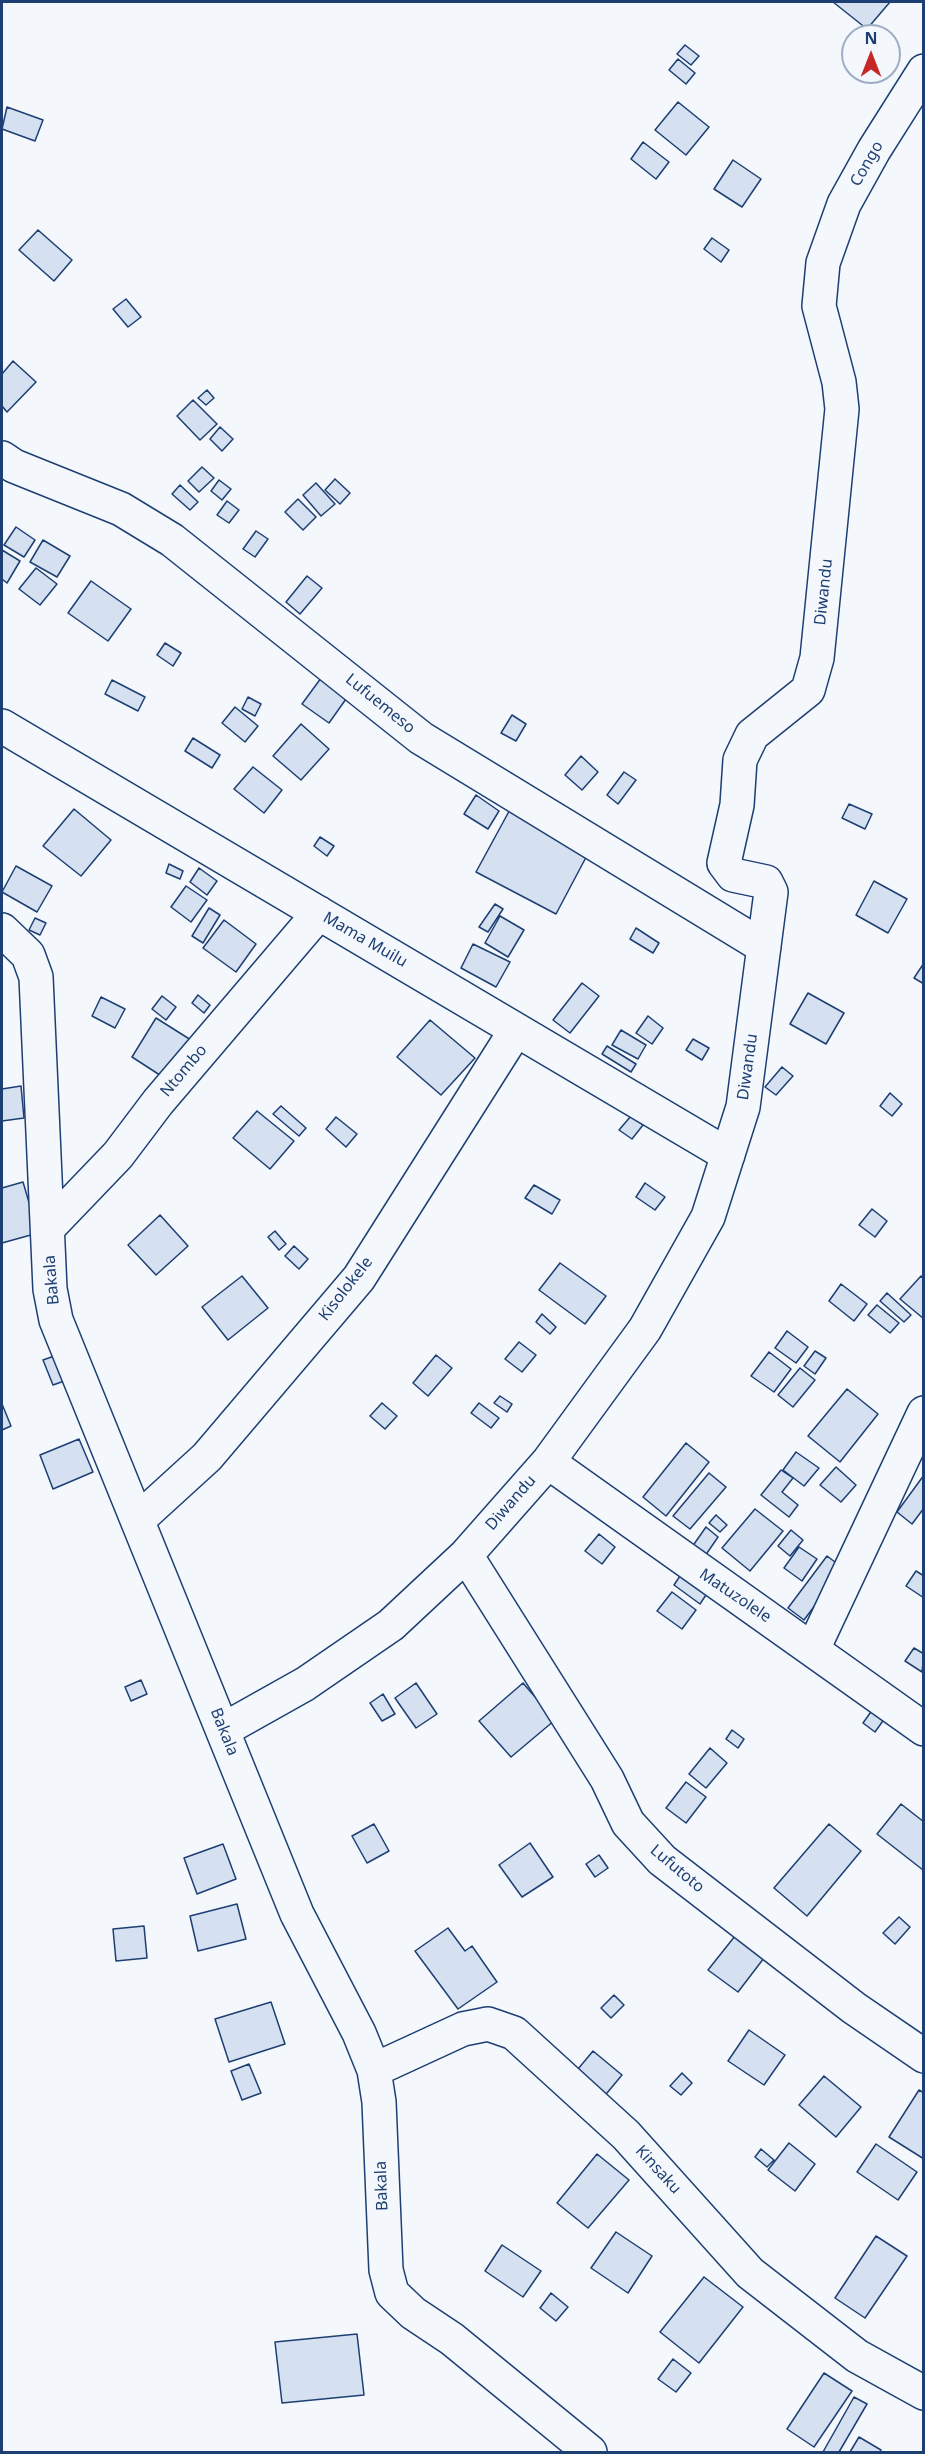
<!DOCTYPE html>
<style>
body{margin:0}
#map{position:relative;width:925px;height:2454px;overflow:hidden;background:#f4f7fb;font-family:"Noto Sans",sans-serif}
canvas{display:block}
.frame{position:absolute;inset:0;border:3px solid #1d3f73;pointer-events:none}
.north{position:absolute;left:841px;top:24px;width:60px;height:60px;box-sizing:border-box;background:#f4f7fb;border:2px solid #9eadc5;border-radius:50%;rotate:0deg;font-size:16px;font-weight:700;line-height:24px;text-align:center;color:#1d3f73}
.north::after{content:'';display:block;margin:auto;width:21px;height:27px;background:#c62828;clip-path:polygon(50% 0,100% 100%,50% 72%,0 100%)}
</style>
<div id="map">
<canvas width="925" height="2454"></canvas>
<div class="frame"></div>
<div class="north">N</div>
</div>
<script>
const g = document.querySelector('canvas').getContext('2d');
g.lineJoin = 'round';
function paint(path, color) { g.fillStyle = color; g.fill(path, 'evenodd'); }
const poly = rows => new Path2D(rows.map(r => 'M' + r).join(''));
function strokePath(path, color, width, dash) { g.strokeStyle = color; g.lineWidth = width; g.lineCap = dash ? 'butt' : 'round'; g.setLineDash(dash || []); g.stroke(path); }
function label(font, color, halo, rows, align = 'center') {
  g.font = font + ' "Noto Sans",sans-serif'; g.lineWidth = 4.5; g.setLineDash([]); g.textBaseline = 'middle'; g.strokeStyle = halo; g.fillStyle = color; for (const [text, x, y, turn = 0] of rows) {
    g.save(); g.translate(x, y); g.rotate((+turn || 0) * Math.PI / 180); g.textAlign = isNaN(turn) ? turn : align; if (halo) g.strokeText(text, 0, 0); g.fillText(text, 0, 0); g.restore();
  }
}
const building = poly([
 [833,2,890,2,867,29,833,2],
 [685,45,699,56,691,65,677,54,685,45],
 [678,59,695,73,686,84,669,70,678,59],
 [678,102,709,127,686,155,655,130,678,102],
 [7,107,43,120,35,141,2,129,7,107],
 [643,142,669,162,656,179,631,159,643,142],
 [733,160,761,179,742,207,714,189,733,160],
 [38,230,72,260,54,281,19,250,38,230],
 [712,238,729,250,721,262,704,249,712,238],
 [126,299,141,317,128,327,113,309,126,299],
 [13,361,36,382,7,412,2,406,2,374,13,361],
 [207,390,214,398,206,405,198,398,207,390],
 [193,400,217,424,200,440,177,416,193,400],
 [220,427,233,439,222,451,210,439,220,427],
 [202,467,214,478,199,492,188,481,202,467],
 [335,479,350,493,340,504,325,490,335,479],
 [219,480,231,489,222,500,211,491,219,480],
 [316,483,335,504,321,516,303,495,316,483],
 [180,485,198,502,190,510,172,494,180,485],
 [298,499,316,517,303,530,285,512,298,499],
 [227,501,239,510,229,523,217,515,227,501],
 [16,527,35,540,24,557,4,545,16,527],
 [256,531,268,539,255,557,243,549,256,531],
 [43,540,70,556,57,577,30,562,43,540],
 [2,550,20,561,7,583,2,579,2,550],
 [36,568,57,584,40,605,19,589,36,568],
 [307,576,322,588,300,614,286,602,307,576],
 [91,581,131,609,108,641,68,613,91,581],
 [165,643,181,653,173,666,157,655,165,643],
 [324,674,351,692,329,723,302,704,324,674],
 [112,680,145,697,138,711,105,694,112,680],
 [248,697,261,704,255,716,242,709,248,697],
 [235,707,258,726,245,742,222,723,235,707],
 [512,715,526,724,516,741,501,733,512,715],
 [301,724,329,749,301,780,273,756,301,724],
 [193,738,220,755,212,768,185,751,193,738],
 [581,756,598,772,582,790,565,775,581,756],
 [253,767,282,790,264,813,234,789,253,767],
 [624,772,636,780,618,804,607,795,624,772],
 [476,795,499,811,488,829,464,814,476,795],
 [513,804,592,846,556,914,476,872,513,804],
 [849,804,872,814,865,829,842,818,849,804],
 [74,809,111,840,81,876,43,846,74,809],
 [320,837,334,846,327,856,314,846,320,837],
 [169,864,183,871,180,879,166,873,169,864],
 [16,866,52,886,37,912,2,892,16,866],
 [199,868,217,881,207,895,190,882,199,868],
 [874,881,907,899,888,933,856,915,874,881],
 [186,886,207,900,191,922,171,907,186,886],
 [495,904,503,909,488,932,479,927,495,904],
 [209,908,220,915,203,943,192,936,209,908],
 [500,916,524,930,508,957,485,943,500,916],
 [35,918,46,923,40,935,29,930,35,918],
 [224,920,256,944,236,972,203,948,224,920],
 [636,928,659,943,653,953,630,939,636,928],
 [473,944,510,962,496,987,461,968,473,944],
 [924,963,924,984,914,978,924,963],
 [582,983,599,996,570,1033,553,1020,582,983],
 [808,993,844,1013,826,1044,790,1024,808,993],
 [198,995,210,1005,204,1013,192,1003,198,995],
 [162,996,176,1007,166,1020,152,1009,162,996],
 [101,997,125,1009,115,1028,92,1016,101,997],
 [648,1016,663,1028,652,1044,636,1033,648,1016],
 [156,1018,191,1040,166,1079,132,1057,156,1018],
 [430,1020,475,1058,441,1095,397,1057,430,1020],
 [621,1030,646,1045,638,1059,612,1045,621,1030],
 [693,1039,709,1048,702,1060,686,1050,693,1039],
 [607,1046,636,1064,631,1072,602,1054,607,1046],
 [782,1067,793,1076,776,1095,765,1087,782,1067],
 [21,1086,24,1118,2,1121,2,1089,21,1086],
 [890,1093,902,1104,892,1116,880,1106,890,1093],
 [281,1106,306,1128,299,1136,273,1114,281,1106],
 [257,1111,294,1141,270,1169,233,1138,257,1111],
 [631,1116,643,1125,632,1139,619,1130,631,1116],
 [336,1117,357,1134,346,1147,326,1129,336,1117],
 [23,1182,38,1233,2,1243,2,1188,23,1182],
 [645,1183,665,1197,655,1210,636,1197,645,1183],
 [534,1185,560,1200,552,1214,525,1198,534,1185],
 [872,1209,887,1221,875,1237,859,1225,872,1209],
 [160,1215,188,1246,156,1275,128,1245,160,1215],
 [275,1231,286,1244,279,1250,268,1237,275,1231],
 [294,1246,308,1259,299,1269,285,1256,294,1246],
 [560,1263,606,1296,585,1324,539,1290,560,1263],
 [242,1276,268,1308,228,1340,202,1307,242,1276],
 [921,1276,924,1279,924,1319,900,1299,921,1276],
 [841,1284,867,1304,854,1321,829,1301,841,1284],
 [887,1293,911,1315,904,1322,880,1301,887,1293],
 [877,1305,899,1323,890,1333,868,1315,877,1305],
 [542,1314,556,1327,550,1334,536,1322,542,1314],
 [787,1331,808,1347,796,1363,775,1348,787,1331],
 [519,1342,536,1355,522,1372,505,1359,519,1342],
 [815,1351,826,1358,815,1374,804,1366,815,1351],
 [769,1352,791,1369,774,1392,751,1376,769,1352],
 [57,1355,67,1380,53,1385,43,1360,57,1355],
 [436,1355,452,1368,428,1396,413,1383,436,1355],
 [800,1368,815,1380,793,1407,778,1395,800,1368],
 [847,1389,878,1414,840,1462,808,1436,847,1389],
 [500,1396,512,1404,507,1412,494,1403,500,1396],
 [382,1403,397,1416,385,1429,370,1416,382,1403],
 [479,1403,499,1418,491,1428,471,1413,479,1403],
 [2,1404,11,1426,2,1430,2,1404],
 [79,1439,93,1472,53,1489,40,1455,79,1439],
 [686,1443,709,1462,666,1516,643,1497,686,1443],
 [796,1452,819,1468,804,1486,783,1470,796,1452],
 [836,1467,856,1485,841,1502,820,1485,836,1467],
 [781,1470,793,1478,782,1492,798,1505,789,1517,761,1495,781,1470],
 [709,1473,726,1487,690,1529,673,1516,709,1473],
 [924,1475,924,1508,912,1524,897,1512,924,1475],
 [755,1509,783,1531,750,1571,722,1548,755,1509],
 [716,1515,727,1525,720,1532,709,1523,716,1515],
 [706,1527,718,1537,705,1556,692,1547,706,1527],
 [791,1530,803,1540,790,1556,778,1546,791,1530],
 [599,1534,615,1547,602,1564,585,1551,599,1534],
 [799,1547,817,1559,802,1581,784,1568,799,1547],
 [827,1556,843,1568,804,1620,788,1608,827,1556],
 [916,1571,924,1576,924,1598,906,1586,916,1571],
 [682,1573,708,1592,700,1604,674,1585,682,1573],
 [672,1592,696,1610,682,1629,657,1611,672,1592],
 [914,1648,924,1654,922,1672,905,1661,914,1648],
 [141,1680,147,1694,131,1701,125,1687,141,1680],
 [416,1683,437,1714,416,1728,395,1698,416,1683],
 [523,1683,555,1720,511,1757,479,1721,523,1683],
 [383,1694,395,1714,382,1721,370,1703,383,1694],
 [873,1709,885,1718,875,1732,863,1723,873,1709],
 [732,1730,744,1739,738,1748,726,1739,732,1730],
 [710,1748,727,1763,706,1788,689,1774,710,1748],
 [686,1782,706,1797,686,1823,666,1808,686,1782],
 [901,1804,924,1822,923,1870,877,1834,901,1804],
 [374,1824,389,1851,367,1863,352,1836,374,1824],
 [829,1824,861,1851,807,1916,774,1888,829,1824],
 [530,1843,553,1877,522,1897,499,1865,530,1843],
 [223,1844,236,1879,197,1894,184,1858,223,1844],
 [599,1855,608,1868,595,1877,586,1864,599,1855],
 [237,1904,246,1939,198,1951,190,1916,237,1904],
 [899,1917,910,1927,895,1944,883,1933,899,1917],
 [144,1926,147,1958,116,1961,113,1929,144,1926],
 [448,1928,465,1951,472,1946,497,1982,458,2009,415,1951,448,1928],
 [735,1936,764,1958,738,1992,708,1970,735,1936],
 [614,1995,624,2005,611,2018,601,2008,614,1995],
 [271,2002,285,2044,229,2062,215,2019,271,2002],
 [749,2030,785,2055,764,2085,728,2061,749,2030],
 [593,2051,622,2075,602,2099,573,2075,593,2051],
 [249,2064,261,2093,242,2100,231,2071,249,2064],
 [682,2073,692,2083,681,2095,670,2086,682,2073],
 [824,2076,861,2107,836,2137,799,2105,824,2076],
 [919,2090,924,2093,924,2159,889,2137,919,2090],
 [789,2143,815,2164,795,2191,768,2170,789,2143],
 [876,2144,917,2172,898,2200,857,2172,876,2144],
 [761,2149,774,2160,767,2167,755,2157,761,2149],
 [597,2154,629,2180,588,2228,557,2203,597,2154],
 [616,2232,652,2256,628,2293,591,2268,616,2232],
 [876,2236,907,2256,865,2318,835,2298,876,2236],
 [502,2245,541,2271,523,2297,485,2271,502,2245],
 [704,2277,743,2307,699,2363,660,2332,704,2277],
 [551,2293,568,2307,556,2321,540,2308,551,2293],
 [357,2334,364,2395,282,2403,275,2342,357,2334],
 [673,2359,691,2373,676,2392,658,2379,673,2359],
 [824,2373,852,2391,814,2447,787,2429,824,2373],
 [854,2397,867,2404,839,2452,823,2452,854,2397],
 [859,2437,881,2450,880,2452,850,2452,859,2437]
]);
const street = poly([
 [2,458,14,466,121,509,172,540,421,738,764,947],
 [2,726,728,1155],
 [2,930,28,955,36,977,50,1289,56,1320,297,1914,359,2033,374,2070,379,2102,386,2270,392,2293,413,2313,452,2339,590,2452],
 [48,1228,118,1155,158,1102,319,913],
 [548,1462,924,1729],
 [139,1519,207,1457,359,1278,516,1030],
 [466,1555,607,1779,628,1823,662,1860,854,2008,924,2056],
 [813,1649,924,1413],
 [223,1730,305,1684,391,1625,466,1555,548,1462,645,1329,708,1217,743,1107,771,892,766,882,733,875,724,863,737,805,740,760,752,735,808,690,817,658,842,409,839,382,819,306,823,263,844,204,874,150,924,71],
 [374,2070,463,2029,488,2024,514,2033,626,2135,750,2273,857,2356,924,2393]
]);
const streetNames = [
 ["Congo",867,164,-60],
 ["Diwandu",824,592,-84],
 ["Lufuemeso",380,704,39],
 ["Mama Muilu",365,940,30],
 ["Diwandu",748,1067,-82],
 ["Ntombo",184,1071,-50],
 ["Bakala",52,1280,-95],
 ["Kisolokele",346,1289,-52],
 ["Diwandu",511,1503,-49],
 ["Matuzolele",735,1596,34],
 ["Bakala",224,1732,68],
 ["Lufutoto",677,1869,40],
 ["Kinsaku",658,2170,48],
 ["Bakala",382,2186,-92]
];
paint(building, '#d5e0f0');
strokePath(building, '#1d3f73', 1.5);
strokePath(street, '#1d3f73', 36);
strokePath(street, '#f4f7fb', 33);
label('16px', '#1d3f73', '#f4f7fb', streetNames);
</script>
